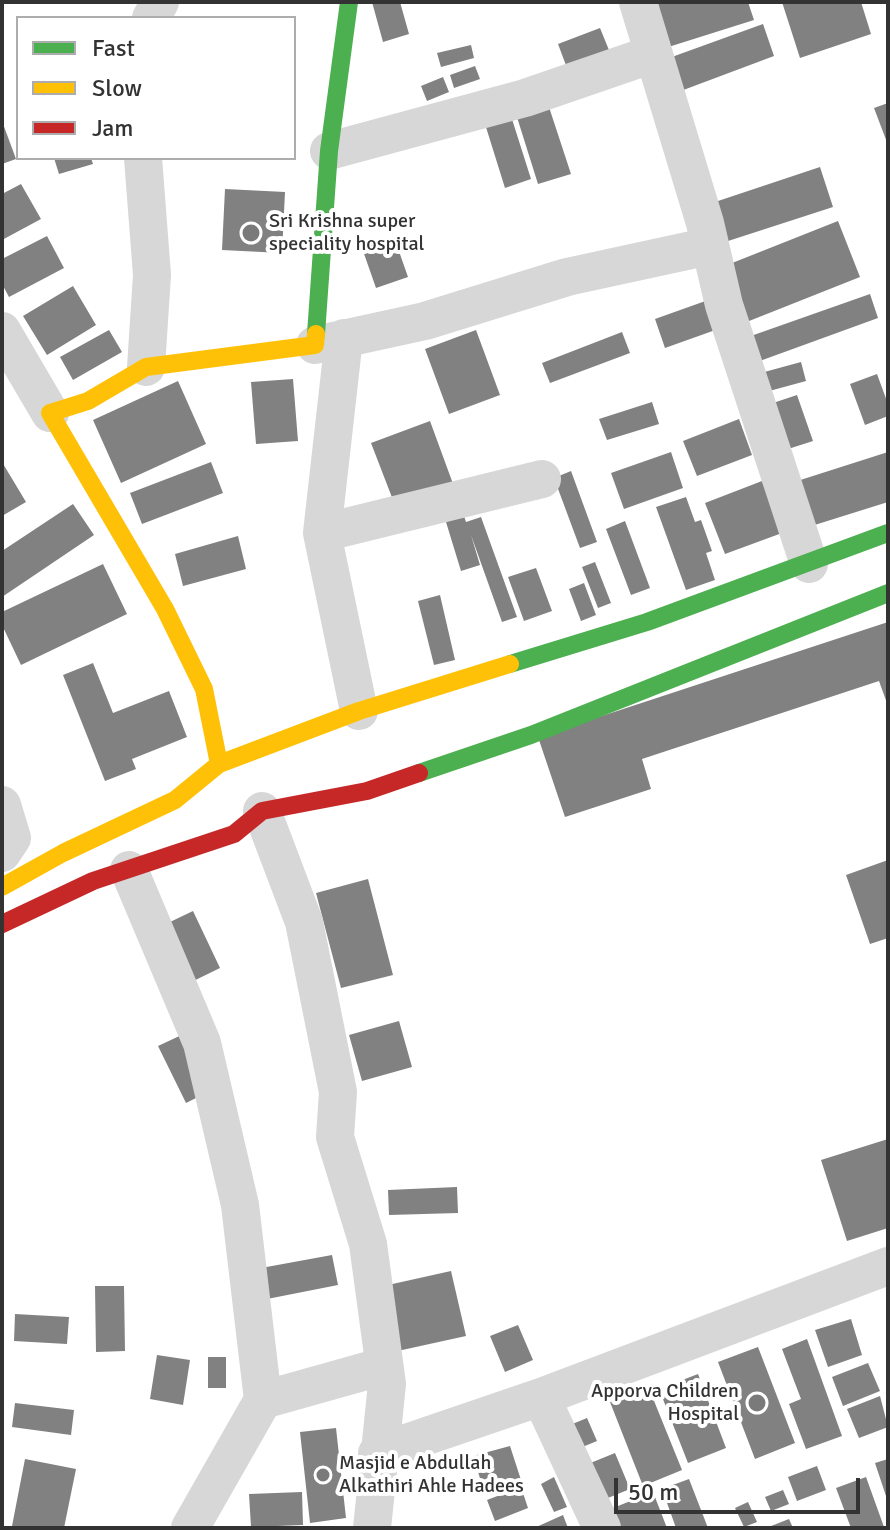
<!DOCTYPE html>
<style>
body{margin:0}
#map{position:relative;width:890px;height:1530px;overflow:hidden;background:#fff;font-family:Signika,sans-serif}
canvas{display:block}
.frame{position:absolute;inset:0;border:4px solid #333;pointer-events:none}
.legend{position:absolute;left:16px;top:16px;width:280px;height:144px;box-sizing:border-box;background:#fff;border:2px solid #adadad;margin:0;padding:10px 14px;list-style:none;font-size:24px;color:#333}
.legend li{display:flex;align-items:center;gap:16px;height:40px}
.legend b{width:40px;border:2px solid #adadad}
.scale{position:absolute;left:614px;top:1478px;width:246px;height:36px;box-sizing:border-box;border:4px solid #333;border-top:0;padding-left:10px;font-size:24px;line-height:28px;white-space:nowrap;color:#333;-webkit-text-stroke:6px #fff;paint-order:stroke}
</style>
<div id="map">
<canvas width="890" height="1530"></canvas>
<div class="frame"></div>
<ul class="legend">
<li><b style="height:10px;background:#4caf50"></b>Fast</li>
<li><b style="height:10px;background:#ffc107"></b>Slow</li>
<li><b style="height:10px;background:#c62828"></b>Jam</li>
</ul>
<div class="scale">50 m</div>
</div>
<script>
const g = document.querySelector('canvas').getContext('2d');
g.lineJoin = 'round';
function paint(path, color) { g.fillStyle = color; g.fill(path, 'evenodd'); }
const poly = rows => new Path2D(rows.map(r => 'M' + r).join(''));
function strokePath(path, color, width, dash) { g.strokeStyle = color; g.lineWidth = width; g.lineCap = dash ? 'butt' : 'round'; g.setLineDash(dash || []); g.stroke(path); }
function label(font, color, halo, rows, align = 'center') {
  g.font = font + ' Signika,sans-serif'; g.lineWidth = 8; g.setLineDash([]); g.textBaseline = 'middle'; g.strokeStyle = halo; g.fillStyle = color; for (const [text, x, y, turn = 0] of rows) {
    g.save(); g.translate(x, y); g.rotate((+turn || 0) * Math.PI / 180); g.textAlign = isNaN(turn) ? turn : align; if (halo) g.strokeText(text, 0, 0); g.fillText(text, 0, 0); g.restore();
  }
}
const building = poly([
 [372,2,400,2,409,34,383,42],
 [647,2,748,2,754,20,662,49],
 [782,2,861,2,871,34,800,58],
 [763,24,774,56,670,95,658,62],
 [600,28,613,60,570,76,558,44],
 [471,45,474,58,441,67,437,53],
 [475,66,480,79,454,88,450,75],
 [443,77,449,92,427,101,421,86],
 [888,103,888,145,874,108],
 [548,104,571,174,538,184,516,114],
 [511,116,531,179,505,188,485,124],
 [2,121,16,159,2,164],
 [54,158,91,158,93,164,59,174],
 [820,167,833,207,725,242,712,203],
 [21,184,41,219,2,240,2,194],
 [225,189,285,192,282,253,222,250],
 [838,221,860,277,739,325,717,269],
 [47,236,64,268,9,297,2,284,2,259],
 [394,237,408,277,376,288,362,248],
 [73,286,96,325,47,355,23,316],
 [870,294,878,318,757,362,748,337],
 [711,299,721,328,665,348,655,319],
 [109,330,122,352,73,380,60,357],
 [476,330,500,395,449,414,425,349],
 [622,332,630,353,550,383,542,363],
 [801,362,806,381,762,393,757,374],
 [877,374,888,404,888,416,865,425,850,384],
 [293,379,298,441,256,444,251,382],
 [178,381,206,444,121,483,93,420],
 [797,395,813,441,785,450,770,404],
 [652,402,659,424,607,440,599,419],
 [739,419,752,455,697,476,683,441],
 [430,421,456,492,398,513,371,443],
 [671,452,683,488,624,509,611,473],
 [888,452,888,502,805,528,791,483],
 [2,462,26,502,2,516],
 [211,462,223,493,142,524,130,493],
 [571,471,597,542,580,548,554,478],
 [762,481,782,533,725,554,705,503],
 [686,497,695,522,701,520,712,551,706,553,715,580,686,590,656,507],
 [73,504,94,535,2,597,2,551],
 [464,516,466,522,481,517,517,617,502,622,471,535,480,565,461,571,446,522],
 [625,521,650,588,631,595,606,529],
 [238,536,246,569,183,586,175,554],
 [595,562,611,603,598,608,582,567],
 [103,564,127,614,21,665,2,625,2,612],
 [536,568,552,611,524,621,508,577],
 [584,583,596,615,581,621,569,589],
 [440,595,455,660,434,665,418,601],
 [888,622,888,706,879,681,642,759,651,789,565,817,538,737],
 [93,663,113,713,169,691,187,737,132,759,136,769,105,781,63,675],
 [888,860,888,938,870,944,846,875],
 [368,879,393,975,341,988,316,893],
 [193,911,220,968,175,990,147,933],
 [399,1021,412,1067,362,1081,349,1035],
 [188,1032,216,1088,186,1103,158,1046],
 [888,1139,888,1228,847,1241,821,1160],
 [457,1187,458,1213,389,1215,388,1190],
 [332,1255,338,1285,267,1299,261,1268],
 [451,1271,466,1336,393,1352,379,1287],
 [95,1286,124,1286,125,1351,96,1352],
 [15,1314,69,1317,67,1344,14,1341],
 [851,1319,862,1355,828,1367,815,1330],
 [518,1325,533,1360,505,1372,490,1336],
 [807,1339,842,1436,806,1449,789,1404,801,1399,782,1349],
 [758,1347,795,1443,755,1459,718,1362],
 [157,1355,190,1360,183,1405,150,1399],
 [208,1357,226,1357,226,1388,208,1388],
 [868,1363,880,1391,843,1406,832,1377],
 [698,1374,726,1448,688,1463,659,1389],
 [648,1386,682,1470,643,1486,610,1402],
 [880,1396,888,1427,859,1438,847,1409],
 [15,1403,74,1410,71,1435,12,1427],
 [587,1418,597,1441,580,1448,570,1425],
 [336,1428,346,1518,310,1523,300,1432],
 [510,1446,521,1480,484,1491,473,1456],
 [615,1453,630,1489,603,1500,588,1464],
 [25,1459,76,1469,64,1528,12,1526],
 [888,1459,888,1499,887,1499,875,1463],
 [817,1466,826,1490,797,1501,788,1477],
 [554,1477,567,1507,554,1512,541,1484],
 [866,1477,884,1527,851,1528,836,1488],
 [689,1479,708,1528,676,1528,662,1489],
 [521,1487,528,1508,495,1521,487,1500],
 [783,1490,789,1504,771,1511,765,1497],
 [302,1492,303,1525,251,1527,249,1494],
 [653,1492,667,1528,621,1528,613,1508],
 [748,1502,757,1522,744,1527,735,1508],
 [563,1515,568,1528,534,1528],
 [789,1519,793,1528,766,1528]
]);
const street = poly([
 [638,2,705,223,724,305,809,564],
 [151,18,160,2],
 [329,151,525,98,653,54],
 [143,158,152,275,146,367],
 [2,331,50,413],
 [344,338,322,533,359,711],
 [315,345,425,321,567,277,710,246],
 [322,533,542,479],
 [2,805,12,838,2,853],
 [262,811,304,922,338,1092,335,1137,368,1244,387,1384,372,1528],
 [129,870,202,1043,240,1205,263,1400],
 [541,1397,602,1528],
 [377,1453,541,1397,888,1266],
 [190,1528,263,1400,384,1366]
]);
const fast = poly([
 [316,334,329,151,349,2],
 [510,664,647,622,888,533],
 [419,773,531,735,888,593]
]);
const slow = poly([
 [219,764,204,689,165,609,50,413,88,401,146,367,315,345,316,334],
 [2,887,63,853,175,800,219,764,359,711,510,664]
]);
const jam = poly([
 [2,924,93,881,234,834,262,811,367,791,419,773]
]);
const markers = [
 [251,233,10,"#7a7a7a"],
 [757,1403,10,"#7a7a7a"],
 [323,1475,8,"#7a7a7a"]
];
const poiNames = [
 ["Sri Krishna super",269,222],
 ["speciality hospital",269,245],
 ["Apporva Children",739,1392,"right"],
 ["Hospital",739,1415,"right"],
 ["Masjid e Abdullah",339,1464],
 ["Alkathiri Ahle Hadees",339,1487]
];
paint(building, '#818181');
strokePath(street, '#d7d7d7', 38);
strokePath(fast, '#4caf50', 18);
strokePath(slow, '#ffc107', 18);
strokePath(jam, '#c62828', 18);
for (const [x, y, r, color] of markers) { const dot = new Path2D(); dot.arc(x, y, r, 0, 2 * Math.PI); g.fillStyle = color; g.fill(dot); strokePath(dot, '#fff', 3); }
label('20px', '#333', '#fff', poiNames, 'left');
</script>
